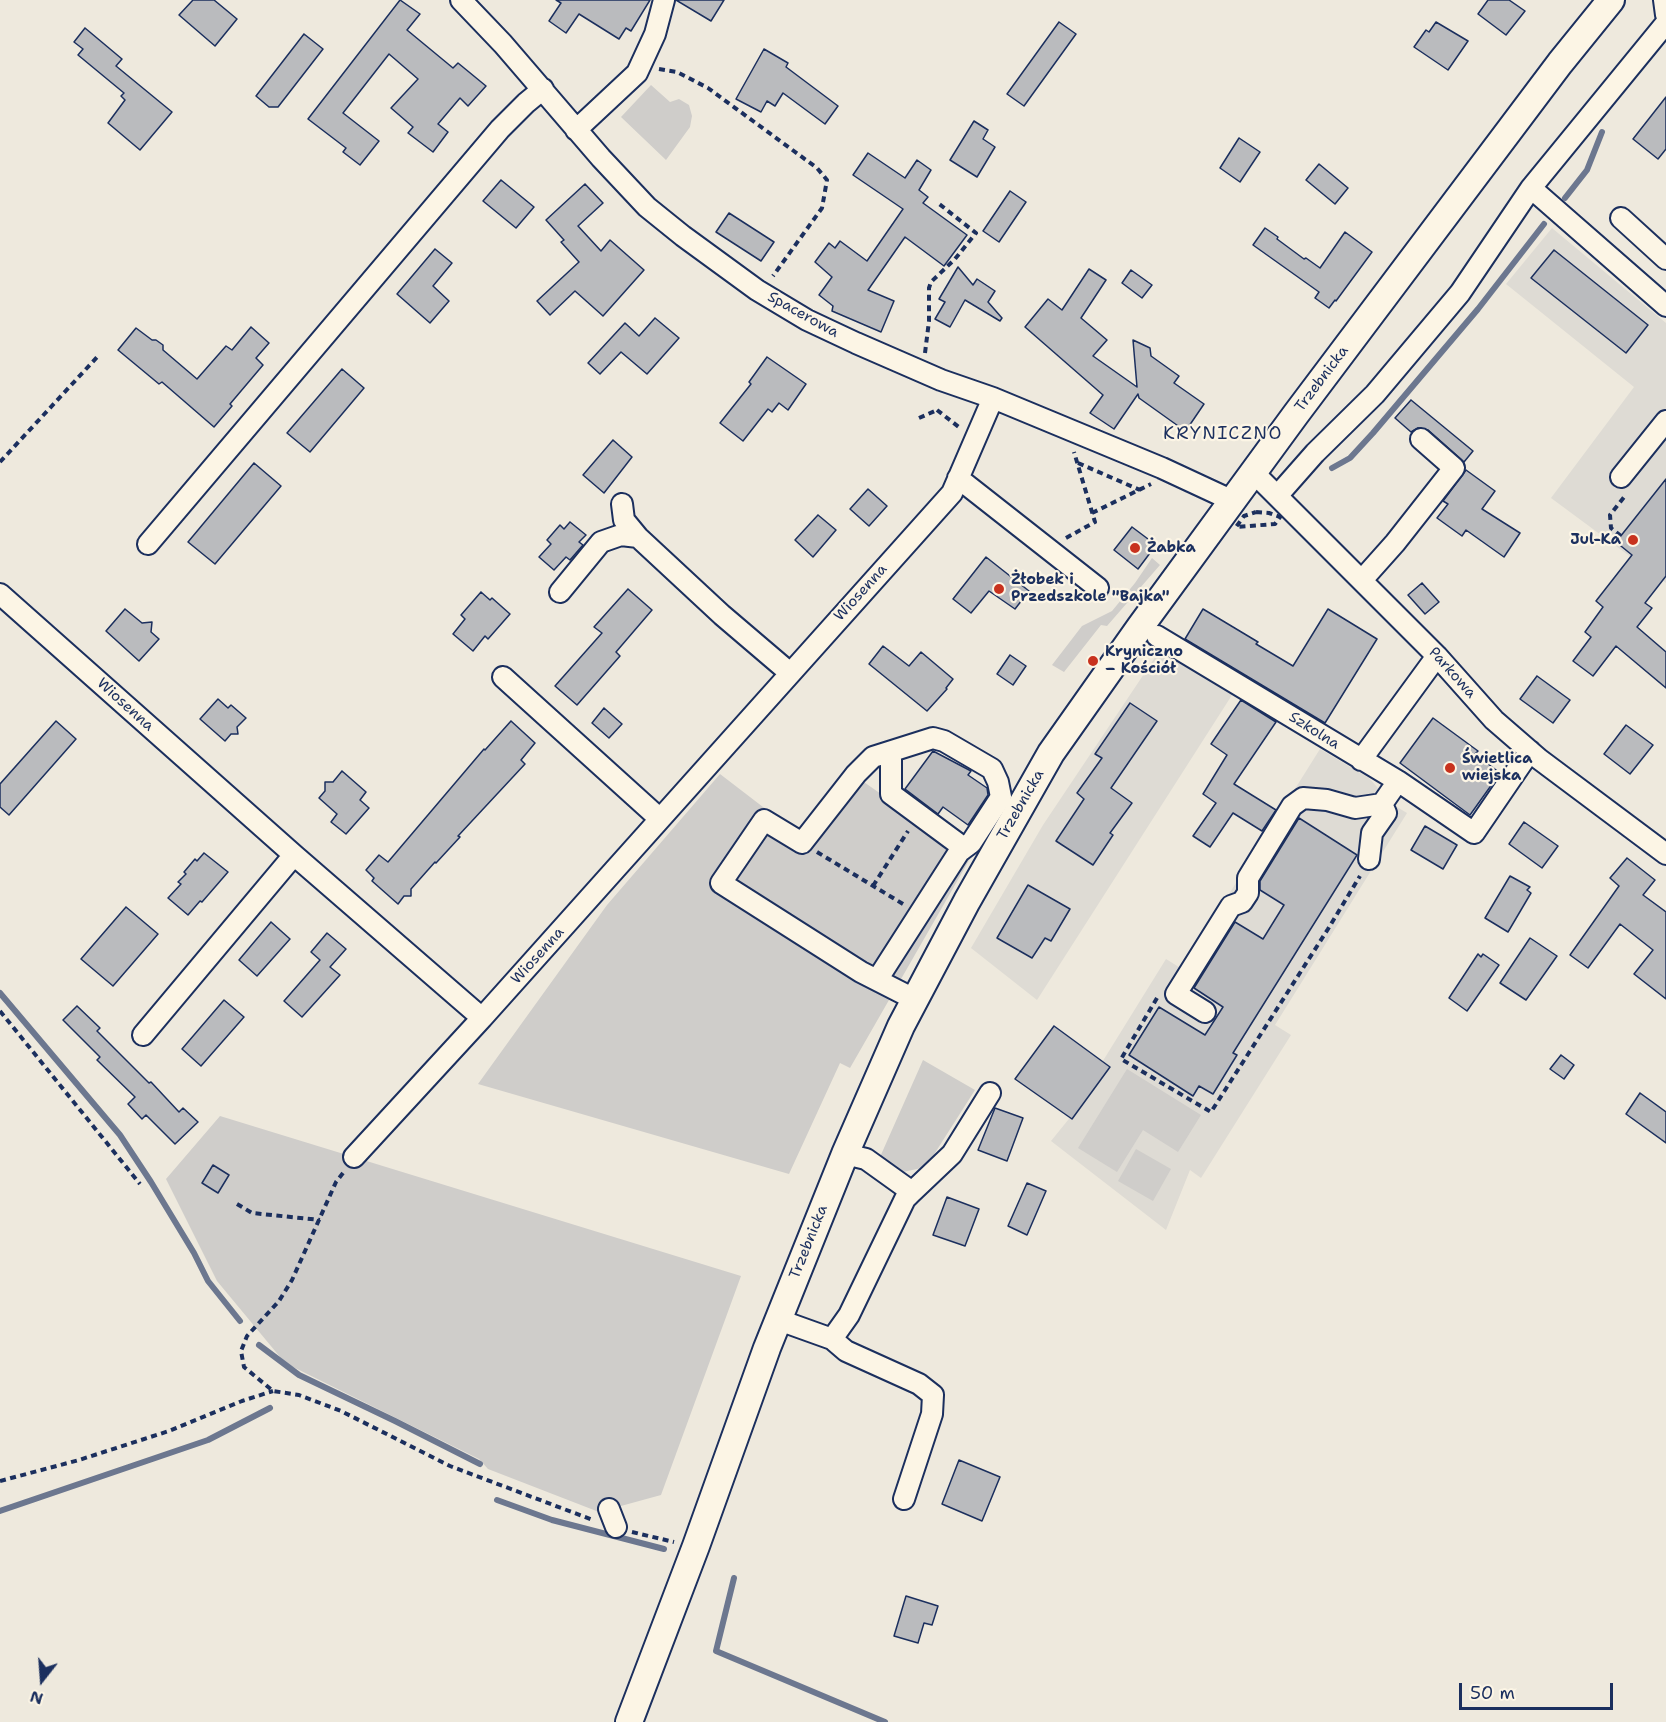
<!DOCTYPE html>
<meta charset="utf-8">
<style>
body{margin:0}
#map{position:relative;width:1666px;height:1722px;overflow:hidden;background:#eee9dd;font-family:"Shantell Sans",sans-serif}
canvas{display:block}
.north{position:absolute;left:12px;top:1650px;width:60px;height:60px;-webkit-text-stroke:4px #fcf5e5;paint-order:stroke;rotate:197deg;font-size:16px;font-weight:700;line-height:24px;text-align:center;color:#1b2f5e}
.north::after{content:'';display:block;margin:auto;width:21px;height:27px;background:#1b2f5e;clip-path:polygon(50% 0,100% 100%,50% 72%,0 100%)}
.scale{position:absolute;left:1459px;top:1683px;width:154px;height:27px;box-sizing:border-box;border:3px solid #1b2f5e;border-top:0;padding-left:8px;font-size:18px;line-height:21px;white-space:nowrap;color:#1b2f5e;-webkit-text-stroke:4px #fcf5e5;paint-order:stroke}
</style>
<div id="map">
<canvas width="1666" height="1722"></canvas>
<div class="north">N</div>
<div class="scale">50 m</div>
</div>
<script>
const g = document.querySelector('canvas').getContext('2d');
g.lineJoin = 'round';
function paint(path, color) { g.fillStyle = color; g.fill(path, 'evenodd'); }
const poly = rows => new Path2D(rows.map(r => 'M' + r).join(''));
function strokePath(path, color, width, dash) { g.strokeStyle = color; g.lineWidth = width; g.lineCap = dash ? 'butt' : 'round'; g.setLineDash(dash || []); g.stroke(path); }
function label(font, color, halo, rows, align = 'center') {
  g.font = font + ' "Shantell Sans",sans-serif'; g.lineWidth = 4.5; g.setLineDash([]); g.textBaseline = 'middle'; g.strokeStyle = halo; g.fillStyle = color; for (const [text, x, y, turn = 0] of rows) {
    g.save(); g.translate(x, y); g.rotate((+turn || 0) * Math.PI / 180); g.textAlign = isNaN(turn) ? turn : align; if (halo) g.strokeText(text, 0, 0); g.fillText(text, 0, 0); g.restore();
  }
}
const built = poly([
 [1552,228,1666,323,1666,583,1551,498,1634,387,1506,284],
 [1160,650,1232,695,1037,1000,971,948,1043,825],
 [1320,749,1369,778,1392,804,1407,813,1275,1025,1291,1035,1201,1178,1190,1170,1166,1230,1051,1141,1081,1104,1088,1085,1166,959,1182,969]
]);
const green = poly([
 [651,85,670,102,679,99,689,105,692,116,690,127,666,160,621,117],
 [1152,558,1160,565,1107,626,1101,625,1064,672,1052,665,1082,626,1112,611,1135,583],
 [720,774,763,807,811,839,861,780,971,857,850,1068,840,1063,789,1174,478,1084,607,905],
 [923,1060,975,1090,926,1167,903,1172,880,1157],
 [1127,1069,1201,1115,1178,1152,1143,1130,1117,1172,1078,1148],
 [220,1116,741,1276,661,1495,599,1512,488,1469,479,1459,285,1363,217,1281,166,1179],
 [1136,1149,1171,1169,1153,1201,1118,1181]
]);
const stream = poly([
 [1565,198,1587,170,1602,132],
 [1332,468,1350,458,1373,433,1478,309,1544,224],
 [0,993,120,1135,151,1182,194,1253,208,1281,240,1321],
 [259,1345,299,1375,395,1421,480,1464],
 [497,1500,552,1520,664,1549],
 [0,1511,208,1440,270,1408],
 [734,1578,716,1651,885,1722]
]);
const building = poly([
 [193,0,214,0,237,19,215,46,179,15,193,0],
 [400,0,420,14,407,30,453,68,458,63,486,86,468,106,460,98,438,124,448,132,433,152,408,133,413,127,391,108,418,79,389,54,343,113,379,141,360,165,343,152,346,148,308,119,400,0],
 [556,0,650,0,631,31,626,28,619,39,579,14,566,33,549,21,561,3,556,0],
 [676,0,724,0,711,21,676,0],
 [1488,0,1509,0,1525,11,1506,35,1478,14,1488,0],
 [1059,22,1076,34,1024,106,1007,94,1059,22],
 [1436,22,1468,41,1448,70,1414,47,1426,30,1429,32,1436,22],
 [85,28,122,59,116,66,172,112,140,150,108,123,125,100,121,96,124,93,78,55,83,49,74,42,85,28],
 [304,34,323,49,278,107,269,107,256,96,304,34],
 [764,49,788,63,786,67,838,106,825,124,783,93,775,106,767,101,761,112,736,99,764,49],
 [1666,97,1666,149,1658,159,1633,139,1666,97],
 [974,121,988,130,983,139,995,147,977,177,950,160,974,121],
 [1239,138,1260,152,1240,182,1220,168,1239,138],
 [868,153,905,178,917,160,931,170,919,190,928,197,923,203,967,235,944,266,905,237,868,290,894,301,881,332,832,311,833,306,819,295,832,277,815,262,829,243,835,248,840,241,867,261,903,209,853,175,868,153],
 [1319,164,1348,188,1335,204,1306,180,1319,164],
 [501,180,534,207,516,228,483,201,501,180],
 [585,184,603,203,578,226,601,251,610,240,644,270,603,316,575,291,550,315,537,301,579,262,561,242,564,240,546,220,585,184],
 [1010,191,1026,202,999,242,983,231,1010,191],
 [729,213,774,242,761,261,716,232,729,213],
 [1265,228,1278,237,1277,239,1304,259,1306,258,1320,268,1345,232,1372,252,1336,301,1335,300,1329,308,1315,298,1319,292,1253,245,1265,228],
 [435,249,452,263,433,286,449,301,430,323,397,294,435,249],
 [1554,250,1648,325,1626,353,1531,278,1554,250],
 [958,267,973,285,977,279,995,291,988,302,1002,318,1000,321,965,300,950,327,935,319,945,302,939,299,958,267],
 [1089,269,1106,280,1081,318,1107,340,1093,356,1137,387,1133,340,1150,348,1151,356,1179,376,1174,383,1204,404,1187,429,1183,426,1181,428,1139,398,1138,394,1114,429,1090,413,1103,395,1025,327,1048,299,1062,310,1089,269],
 [1131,270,1152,285,1142,298,1122,283,1131,270],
 [655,318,679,338,647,374,621,352,600,374,588,363,625,323,639,336,655,318],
 [251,327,269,343,256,358,263,365,230,404,232,406,214,427,162,382,159,384,118,350,136,328,152,340,156,340,163,345,163,350,197,379,226,346,232,350,251,327],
 [767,357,806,384,788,410,779,403,772,412,768,409,743,441,720,423,751,384,749,382,767,357],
 [342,369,364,388,310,452,287,433,342,369],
 [1411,400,1473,451,1464,462,1428,430,1418,428,1411,432,1395,418,1411,400],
 [613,440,632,457,604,493,583,475,613,440],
 [254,463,281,486,215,564,188,542,254,463],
 [1466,470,1495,491,1482,509,1520,533,1504,557,1466,530,1462,536,1437,518,1448,504,1443,501,1466,470],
 [1666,479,1666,576,1645,603,1652,608,1637,627,1666,652,1666,688,1616,646,1593,676,1573,661,1591,637,1585,632,1603,607,1596,601,1632,555,1616,542,1666,479],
 [868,489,887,506,869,526,850,509,868,489],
 [818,515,836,530,813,557,795,540,818,515],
 [570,522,586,535,579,542,583,545,570,560,566,557,554,570,539,557,551,544,547,540,560,525,564,529,570,522],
 [1132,527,1156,545,1138,569,1114,550,1132,527],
 [986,557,1029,591,1015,609,989,591,971,613,953,599,986,557],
 [1422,583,1439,602,1425,614,1408,595,1422,583],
 [628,589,652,610,616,652,620,656,577,705,555,686,602,633,594,627,628,589],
 [481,592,490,600,492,598,510,614,488,639,485,636,473,651,453,634,465,619,461,615,481,592],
 [125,609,142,623,152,622,151,632,159,639,139,661,106,631,125,609],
 [1203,609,1258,642,1256,644,1293,666,1328,609,1377,639,1325,723,1185,639,1203,609],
 [883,646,909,666,921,652,953,679,946,688,947,689,927,711,869,664,883,646],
 [1010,655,1026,666,1013,685,997,674,1010,655],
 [1537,676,1570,700,1553,723,1520,699,1537,676],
 [218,699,228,708,231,705,246,718,237,727,238,734,231,734,225,741,200,719,218,699],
 [1241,700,1276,722,1234,784,1276,810,1262,831,1233,813,1210,847,1193,836,1216,803,1203,794,1227,755,1211,744,1241,700],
 [1130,703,1157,721,1111,788,1132,803,1110,833,1113,835,1093,865,1056,841,1084,799,1077,793,1102,758,1095,754,1130,703],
 [604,708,622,724,609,738,592,723,604,708],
 [1433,718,1478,751,1475,754,1500,773,1470,815,1400,763,1433,718],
 [56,721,76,739,9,815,0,807,0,784,56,721],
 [511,721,535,743,521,760,525,764,458,836,460,837,436,863,435,862,411,889,411,896,404,896,398,904,372,881,374,878,366,870,379,855,388,862,484,749,485,750,511,721],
 [1626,725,1653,745,1630,774,1604,754,1626,725],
 [933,751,971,771,968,775,987,788,988,795,968,825,943,807,938,814,905,789,933,751],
 [342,771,366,792,360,800,369,808,346,834,331,822,337,814,319,798,325,791,325,782,333,782,342,771],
 [1299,818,1357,855,1233,1053,1237,1055,1213,1094,1199,1086,1193,1096,1129,1055,1159,1007,1205,1035,1223,1007,1194,988,1235,922,1263,939,1284,905,1260,890,1260,881,1299,818],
 [1524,822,1558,846,1542,868,1509,844,1524,822],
 [1425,826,1457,845,1443,869,1411,850,1425,826],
 [204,853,228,872,202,902,200,901,188,915,168,898,181,884,178,882,186,874,184,872,195,859,197,861,204,853],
 [1627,858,1655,880,1643,895,1666,912,1666,999,1634,974,1653,950,1620,924,1588,968,1570,955,1619,886,1610,878,1627,858],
 [1510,876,1530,887,1527,890,1531,893,1508,932,1485,918,1510,876],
 [1028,885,1070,909,1051,941,1045,938,1032,958,997,938,1028,885],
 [126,907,158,934,113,986,81,959,126,907],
 [271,922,290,939,257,976,239,960,271,922],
 [327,933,346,949,330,967,340,975,302,1017,284,1001,320,960,311,952,327,933],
 [1530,938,1557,956,1526,1000,1500,983,1530,938],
 [1478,954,1481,957,1483,954,1499,965,1467,1011,1449,998,1478,954],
 [224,1000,244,1017,201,1066,182,1049,224,1000],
 [77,1006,100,1028,97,1031,149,1083,151,1082,179,1112,183,1108,198,1122,175,1144,146,1115,142,1119,128,1104,135,1097,97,1060,100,1057,63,1020,77,1006],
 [1054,1026,1110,1067,1072,1119,1015,1079,1054,1026],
 [1561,1055,1574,1065,1564,1079,1550,1069,1561,1055],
 [1640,1093,1666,1112,1666,1143,1626,1114,1640,1093],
 [995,1108,1023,1118,1007,1161,978,1150,995,1108],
 [213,1165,229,1175,218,1193,202,1183,213,1165],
 [1027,1183,1046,1191,1027,1235,1008,1226,1027,1183],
 [947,1197,979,1209,965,1246,933,1235,947,1197],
 [959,1460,1000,1477,982,1521,942,1504,959,1460],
 [906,1596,938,1606,932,1625,924,1623,918,1643,894,1636,906,1596]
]);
const path = poly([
 [659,69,677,72,708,88,817,168,827,180,822,208,773,276],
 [925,353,929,321,929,288,931,282,955,259,976,233,938,203],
 [937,410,960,428],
 [919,418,937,410],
 [0,462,99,355],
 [1078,463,1140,490],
 [1256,512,1269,513,1280,517,1275,524,1236,527,1244,516,1256,512],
 [1092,513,1151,484],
 [1621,536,1611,528,1610,515,1625,496],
 [1066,538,1095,522,1074,452],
 [817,852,903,904],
 [873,886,908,831],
 [1157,998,1121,1059,1211,1112,1328,929,1360,876],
 [0,1011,140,1184],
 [343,1173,336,1182,292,1280,279,1301,247,1336,241,1351,244,1367,273,1391,299,1395,341,1411,450,1466,593,1520],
 [237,1204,252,1213,320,1220],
 [0,1481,79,1460,169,1431,242,1401,273,1391],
 [632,1532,674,1542]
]);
const minor = poly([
 [461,0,503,44,601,158,647,207,683,236,757,290,807,320,856,343,941,380,993,398,1162,468,1233,501],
 [1664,0,1666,15],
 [576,130,637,73,655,34,664,0],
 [1531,188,1666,306],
 [1621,218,1666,259],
 [1254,473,1437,656,1494,720,1539,759,1666,854],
 [1621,477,1666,421],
 [958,478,1098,588],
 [1278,495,1315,453,1375,394,1460,293,1531,188,1666,23],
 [622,504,624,520,638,537,722,615,790,673],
 [148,544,500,129,526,103,543,89],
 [1362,580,1395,543,1454,468,1421,439],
 [560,592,601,542,621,535,638,537],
 [0,594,294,855,482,1018,952,493,993,398],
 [1157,636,1398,781,1474,833,1530,751],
 [503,677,660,819],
 [891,753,891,794,964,848],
 [1361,760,1437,656],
 [1369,859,1372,833,1386,813,1382,804],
 [877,980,959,852,971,843,1001,797,998,782,992,769,944,741,933,738,873,757,856,774,802,843,764,820,721,883,861,972,914,999],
 [1205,1012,1176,994,1231,906,1242,902,1248,893,1248,878,1292,806,1303,798,1327,800,1355,808,1382,804,1398,781],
 [143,1035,294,855],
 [845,1154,866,1159,912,1192,952,1154,990,1093],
 [354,1157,482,1018],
 [779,1320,832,1339,846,1351,919,1384,933,1395,932,1414,904,1499],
 [832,1339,849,1315,905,1199,912,1192],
 [609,1509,616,1527]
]);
const major = poly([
 [629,1722,696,1546,767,1348,845,1154,901,1026,967,901,1051,753,1140,627,1296,414,1560,63,1611,0]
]);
const markers = [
 [1633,540,6,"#c8321e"],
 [1135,548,6,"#c8321e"],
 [999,589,6,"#c8321e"],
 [1093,661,6,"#c8321e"],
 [1450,768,6,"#c8321e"]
];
const streetNames = [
 ["Spacerowa",803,315,29],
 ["Trzebnicka",1322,379,-53],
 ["Wiosenna",861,593,-48],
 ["Parkowa",1452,673,48],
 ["Wiosenna",125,705,42],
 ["Szkolna",1314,731,32],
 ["Trzebnicka",1021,805,-60],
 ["Wiosenna",538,956,-48],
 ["Trzebnicka",809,1242,-68]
];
const poiNames = [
 ["Jul-Ka",1621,540,"right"],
 ["Żabka",1147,548],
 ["Żłobek i",1011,580],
 ["Przedszkole \"Bajka\"",1011,597],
 ["Kryniczno",1105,652],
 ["– Kościół",1105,669],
 ["Świetlica",1462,759],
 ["wiejska",1462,776]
];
const quarterNames = [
 ["KRYNICZNO",1223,434]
];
paint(built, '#dedbd4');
paint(green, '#cfcdca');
strokePath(stream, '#6c778f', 6);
paint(building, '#babbbe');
strokePath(building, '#1b2f5e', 1.5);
strokePath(minor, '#1b2f5e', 24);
strokePath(major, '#1b2f5e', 30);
strokePath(path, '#1b2f5e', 4, [6, 4.5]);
strokePath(minor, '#fcf5e5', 20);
strokePath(major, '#fcf5e5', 26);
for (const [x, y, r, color] of markers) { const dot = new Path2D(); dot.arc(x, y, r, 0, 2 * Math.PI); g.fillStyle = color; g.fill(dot); strokePath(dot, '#fcf5e5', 2); }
label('15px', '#1b2f5e', '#fcf5e5', streetNames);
label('bold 15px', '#1b2f5e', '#fcf5e5', poiNames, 'left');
g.letterSpacing = '1.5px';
label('18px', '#1b2f5e', '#fcf5e5', quarterNames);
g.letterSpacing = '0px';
</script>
